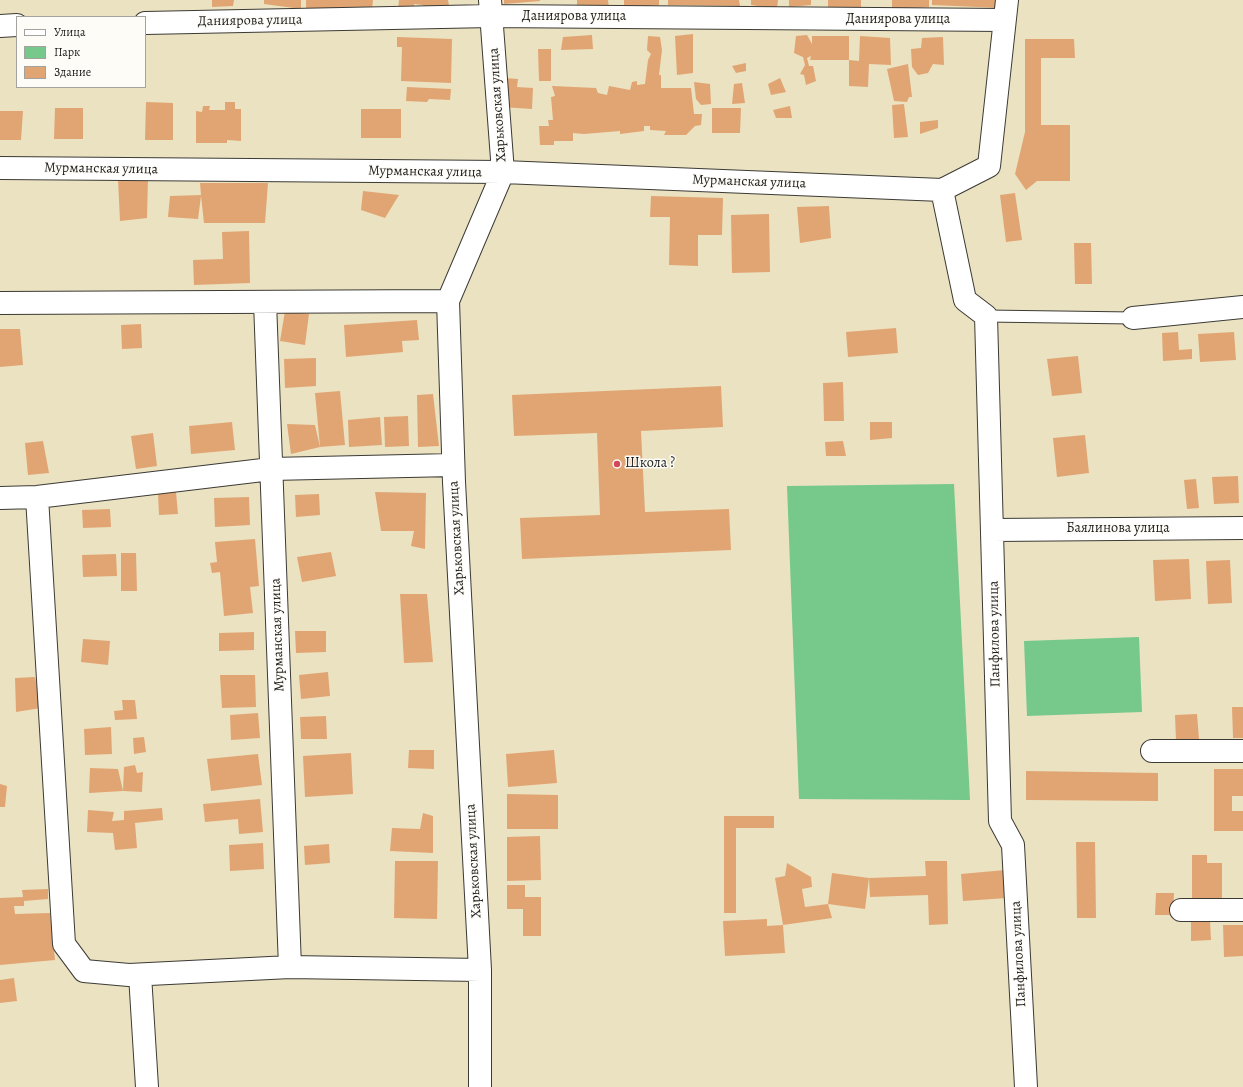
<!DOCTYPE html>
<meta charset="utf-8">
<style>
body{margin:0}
#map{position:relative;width:1243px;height:1087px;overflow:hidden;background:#ebe2c1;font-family:Alegreya,serif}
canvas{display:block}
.legend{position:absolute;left:16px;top:16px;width:130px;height:72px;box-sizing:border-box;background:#fdfcf7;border:1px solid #a3a29f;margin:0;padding:5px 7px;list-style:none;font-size:12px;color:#1c1c1c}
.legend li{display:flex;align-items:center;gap:8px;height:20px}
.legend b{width:20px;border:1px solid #a3a29f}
</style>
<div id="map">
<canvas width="1243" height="1087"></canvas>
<ul class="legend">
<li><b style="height:5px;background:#fff"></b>Улица</li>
<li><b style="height:11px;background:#76c98b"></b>Парк</li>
<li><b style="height:11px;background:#e1a573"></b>Здание</li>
</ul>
</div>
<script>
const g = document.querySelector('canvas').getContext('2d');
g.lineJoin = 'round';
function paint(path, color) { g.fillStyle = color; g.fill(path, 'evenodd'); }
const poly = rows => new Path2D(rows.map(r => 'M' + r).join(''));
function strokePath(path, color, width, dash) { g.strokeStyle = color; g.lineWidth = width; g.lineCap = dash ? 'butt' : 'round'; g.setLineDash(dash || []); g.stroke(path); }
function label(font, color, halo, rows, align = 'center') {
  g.font = font + ' Alegreya,serif'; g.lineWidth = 3; g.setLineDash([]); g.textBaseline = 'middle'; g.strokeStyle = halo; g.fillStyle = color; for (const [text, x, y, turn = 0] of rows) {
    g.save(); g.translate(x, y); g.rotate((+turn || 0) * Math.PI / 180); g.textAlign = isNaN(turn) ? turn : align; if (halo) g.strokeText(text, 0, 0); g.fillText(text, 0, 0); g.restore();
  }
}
const green = poly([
 [954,484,970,800,799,799,787,486],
 [1139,637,1142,712,1027,716,1024,641]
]);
const building = poly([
 [212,0,234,0,233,6,212,7],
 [264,0,301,0,301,9,264,4],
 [306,0,373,0,372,10,306,8],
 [399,0,448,0,450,11,425,11,423,5,414,4,414,12,398,9],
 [504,0,540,0,540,1,504,4],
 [577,0,608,0,609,8,577,8],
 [624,0,659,0,659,5,624,8],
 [668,0,739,0,740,6,668,5],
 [751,0,778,0,777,9,751,5],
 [789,0,811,0,811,5,789,7],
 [828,0,861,0,861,7,828,9],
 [892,0,929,0,929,7,892,9],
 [932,0,998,0,1000,8,932,5],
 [693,34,693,73,677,75,675,36],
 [592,35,593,49,561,50,563,37],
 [807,35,812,44,812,36,849,36,849,60,810,60,811,56,807,58,809,66,813,66,816,81,806,85,804,75,800,74,805,65,803,57,794,53,796,36],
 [648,36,660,37,662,50,659,75,661,75,661,88,691,88,694,114,702,114,701,125,695,126,686,135,664,135,666,131,650,130,650,126,644,126,644,131,620,134,620,131,584,134,573,133,573,141,554,141,554,145,540,145,539,126,549,126,548,120,553,120,551,97,555,96,552,86,596,88,598,93,607,95,609,86,630,90,632,82,637,81,637,85,645,84,648,60,651,54,647,50],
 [860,36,890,38,891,65,869,64,868,87,849,86,849,60,859,61],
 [397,37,452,39,451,83,401,81,402,47,397,47],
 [943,37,944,65,933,64,928,73,918,75,912,67,911,49,921,48,922,38],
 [1025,39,1074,39,1075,58,1041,58,1041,125,1070,125,1070,181,1037,181,1026,190,1015,174,1025,132],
 [538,49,551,49,551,81,539,81],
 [746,63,746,71,736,73,732,66],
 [908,64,912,97,909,97,907,102,894,101,887,69],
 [504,78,518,79,517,87,533,88,532,109,502,107],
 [780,78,786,92,771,95,768,84],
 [694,82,710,84,711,104,701,105,696,99],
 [742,83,745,103,732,104,734,84],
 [407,87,451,89,450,100,429,99,427,102,406,101],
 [146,102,173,103,173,140,145,140],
 [225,102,235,102,235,109,241,109,241,141,227,140,227,143,196,143,196,111,202,112,203,106,210,106,209,110,225,110],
 [904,104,908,137,894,138,892,105],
 [790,106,792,118,776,118,773,110],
 [55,108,83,108,83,139,54,139],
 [712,108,741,108,740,133,712,133],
 [361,109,401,109,401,138,361,138],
 [0,111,23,111,21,140,0,140],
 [938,120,938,128,920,134,920,122],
 [118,179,148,179,147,218,120,221],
 [200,183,268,183,265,223,204,223,201,196,198,219,168,217,170,196,201,195],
 [363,191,399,195,385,218,361,210],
 [1015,193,1022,240,1006,242,1000,195],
 [651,196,723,198,722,235,698,235,698,266,669,265,670,217,650,217],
 [829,206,831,238,800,243,797,207],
 [769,214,770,272,732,273,731,215],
 [249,231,250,283,194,285,193,260,223,259,222,232],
 [1074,243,1091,243,1092,284,1075,284],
 [285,311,309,314,305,345,280,341],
 [417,320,419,340,402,341,403,352,346,357,344,325],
 [141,324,142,348,122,349,121,325],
 [896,328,898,353,848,357,846,332],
 [0,329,20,329,23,365,0,367],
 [1178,332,1179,350,1192,349,1192,359,1163,361,1162,333],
 [1234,332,1236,360,1200,362,1198,334],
 [1078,356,1082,393,1052,396,1047,359],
 [316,358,316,386,285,388,284,359],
 [843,382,844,421,824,421,823,383],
 [721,386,723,427,641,431,645,512,729,509,731,550,522,559,520,518,600,515,597,433,514,436,512,395],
 [340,391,345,445,320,447,291,454,287,424,315,425,320,447,315,393],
 [433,394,439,446,418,447,417,395],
 [408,416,409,446,385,447,384,417],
 [380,417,382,445,349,447,348,420],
 [232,422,235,450,191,454,189,426],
 [870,422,892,422,892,438,870,440],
 [153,433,157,466,136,469,131,436],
 [1085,435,1089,473,1057,477,1053,438],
 [43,441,49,473,28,475,25,443],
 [843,441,846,456,826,456,825,442],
 [1238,476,1239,503,1214,504,1212,477],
 [1196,479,1199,508,1187,509,1184,480],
 [176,492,178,514,159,515,158,493],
 [375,492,426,493,425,549,411,546,414,531,381,531],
 [319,494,320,515,296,517,295,495],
 [249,497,250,525,215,527,214,498],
 [110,509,111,527,83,528,82,510],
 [255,539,259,586,250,587,253,613,224,616,220,572,212,573,210,563,217,562,215,542],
 [331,552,336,576,302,582,297,557],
 [121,553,136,553,137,591,121,591],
 [116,554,117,576,83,577,82,555],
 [1189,559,1191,599,1155,601,1153,560],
 [1230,560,1232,603,1208,604,1206,561],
 [400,594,427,594,433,662,404,663],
 [295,631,326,631,326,652,296,653],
 [254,632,254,650,219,651,219,633],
 [83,639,110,641,108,665,81,662],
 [328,672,330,696,301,699,299,675],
 [220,675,255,675,256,707,222,708],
 [35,677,41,708,16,712,15,678],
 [122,700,135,700,137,719,115,720,114,711,123,710],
 [1232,707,1243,707,1243,738,1233,738],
 [258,713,260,738,231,740,230,715],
 [1197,714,1199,739,1176,741,1175,715],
 [326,716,327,739,301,739,300,717],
 [111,727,112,754,85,755,84,729],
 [144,737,146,752,134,754,133,738],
 [409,750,434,750,434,769,408,768],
 [554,750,557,783,508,787,506,754],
 [351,753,353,794,305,797,303,756],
 [258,754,262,785,211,791,207,759],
 [135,765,137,773,143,772,142,792,123,791,124,767],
 [90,768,118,769,123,791,89,793],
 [1214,769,1243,769,1243,796,1232,796,1232,811,1243,811,1243,831,1214,831],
 [1026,771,1158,773,1158,801,1026,800],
 [0,784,7,786,5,807,0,807],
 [507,794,558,795,558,829,507,829],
 [260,799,263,832,239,834,238,819,205,822,203,804],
 [162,808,163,820,135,823,137,848,115,850,113,833,87,832,88,810,114,812,112,821,124,820,124,811],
 [423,813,433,816,433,853,390,851,392,828,420,829],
 [724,816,774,816,774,828,736,828,736,913,724,913],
 [540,836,541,880,507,881,507,837],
 [1076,842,1095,842,1096,918,1077,918],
 [263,843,264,869,230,871,229,845],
 [329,844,330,863,305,865,304,846],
 [1192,855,1207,855,1207,863,1222,863,1222,898,1192,898],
 [395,861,438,861,437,919,394,918],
 [925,861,947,861,948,924,929,925,928,895,870,897,869,878,926,876],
 [787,863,811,877,812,887,802,889,805,907,828,904,832,918,783,925,775,878,785,876],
 [1005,870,1007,898,963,901,961,874],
 [832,873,869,878,865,909,828,904],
 [507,885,525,885,525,897,541,897,541,936,523,936,523,909,507,909],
 [48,889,48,899,24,901,24,906,14,906,15,914,50,913,55,960,0,965,0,898,23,897,22,890],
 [1156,893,1174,893,1173,915,1155,915],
 [767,919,767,926,783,925,785,953,725,956,723,921],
 [1191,921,1210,921,1211,940,1191,941],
 [1223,925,1243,925,1243,956,1224,957],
 [14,978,17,1001,0,1003,0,980]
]);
const lane = poly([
 [986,316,1133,318]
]);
const street = poly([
 [145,23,491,16,1004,20],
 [0,26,17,25],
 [0,168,503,172,942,190,989,166,1007,0],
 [942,190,965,300,986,316,1000,821,1013,845,1026,1087],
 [265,302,290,967],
 [0,303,448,301],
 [1133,318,1243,307],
 [37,497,64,944,84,971,129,975,290,967,480,970],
 [0,498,37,497,271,469,453,465],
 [993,530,1243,528],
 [1152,751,1243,751],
 [1181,910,1243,910],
 [140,975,147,1087],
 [480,1087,480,970,454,482,448,301,503,172,490,0]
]);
const markers = [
 [617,464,4,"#d1495b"]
];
const streetNames = [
 ["Даниярова улица",574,17],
 ["Даниярова улица",898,20],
 ["Даниярова улица",250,21,-1],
 ["Харьковская улица",498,105,-94],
 ["Мурманская улица",101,169,1],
 ["Мурманская улица",425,172,1],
 ["Мурманская улица",749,182,2],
 ["Баялинова улица",1118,529],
 ["Харьковская улица",457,538,-93],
 ["Панфилова улица",995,634,-91],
 ["Мурманская улица",278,635,-92],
 ["Харьковская улица",474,861,-93],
 ["Панфилова улица",1019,954,-93]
];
const poiNames = [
 ["Школа ?",625,464]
];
paint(green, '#76c98b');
paint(building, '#e1a573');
strokePath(lane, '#3b3a35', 13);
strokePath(street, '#3b3a35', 24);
strokePath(lane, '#fff', 11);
strokePath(street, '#fff', 22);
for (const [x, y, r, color] of markers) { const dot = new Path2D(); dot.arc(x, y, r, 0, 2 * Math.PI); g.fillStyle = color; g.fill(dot); strokePath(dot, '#fdfcf7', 1.5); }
label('14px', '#1c1c1c', '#fdfcf7', streetNames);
label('14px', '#1c1c1c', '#fdfcf7', poiNames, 'left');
</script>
